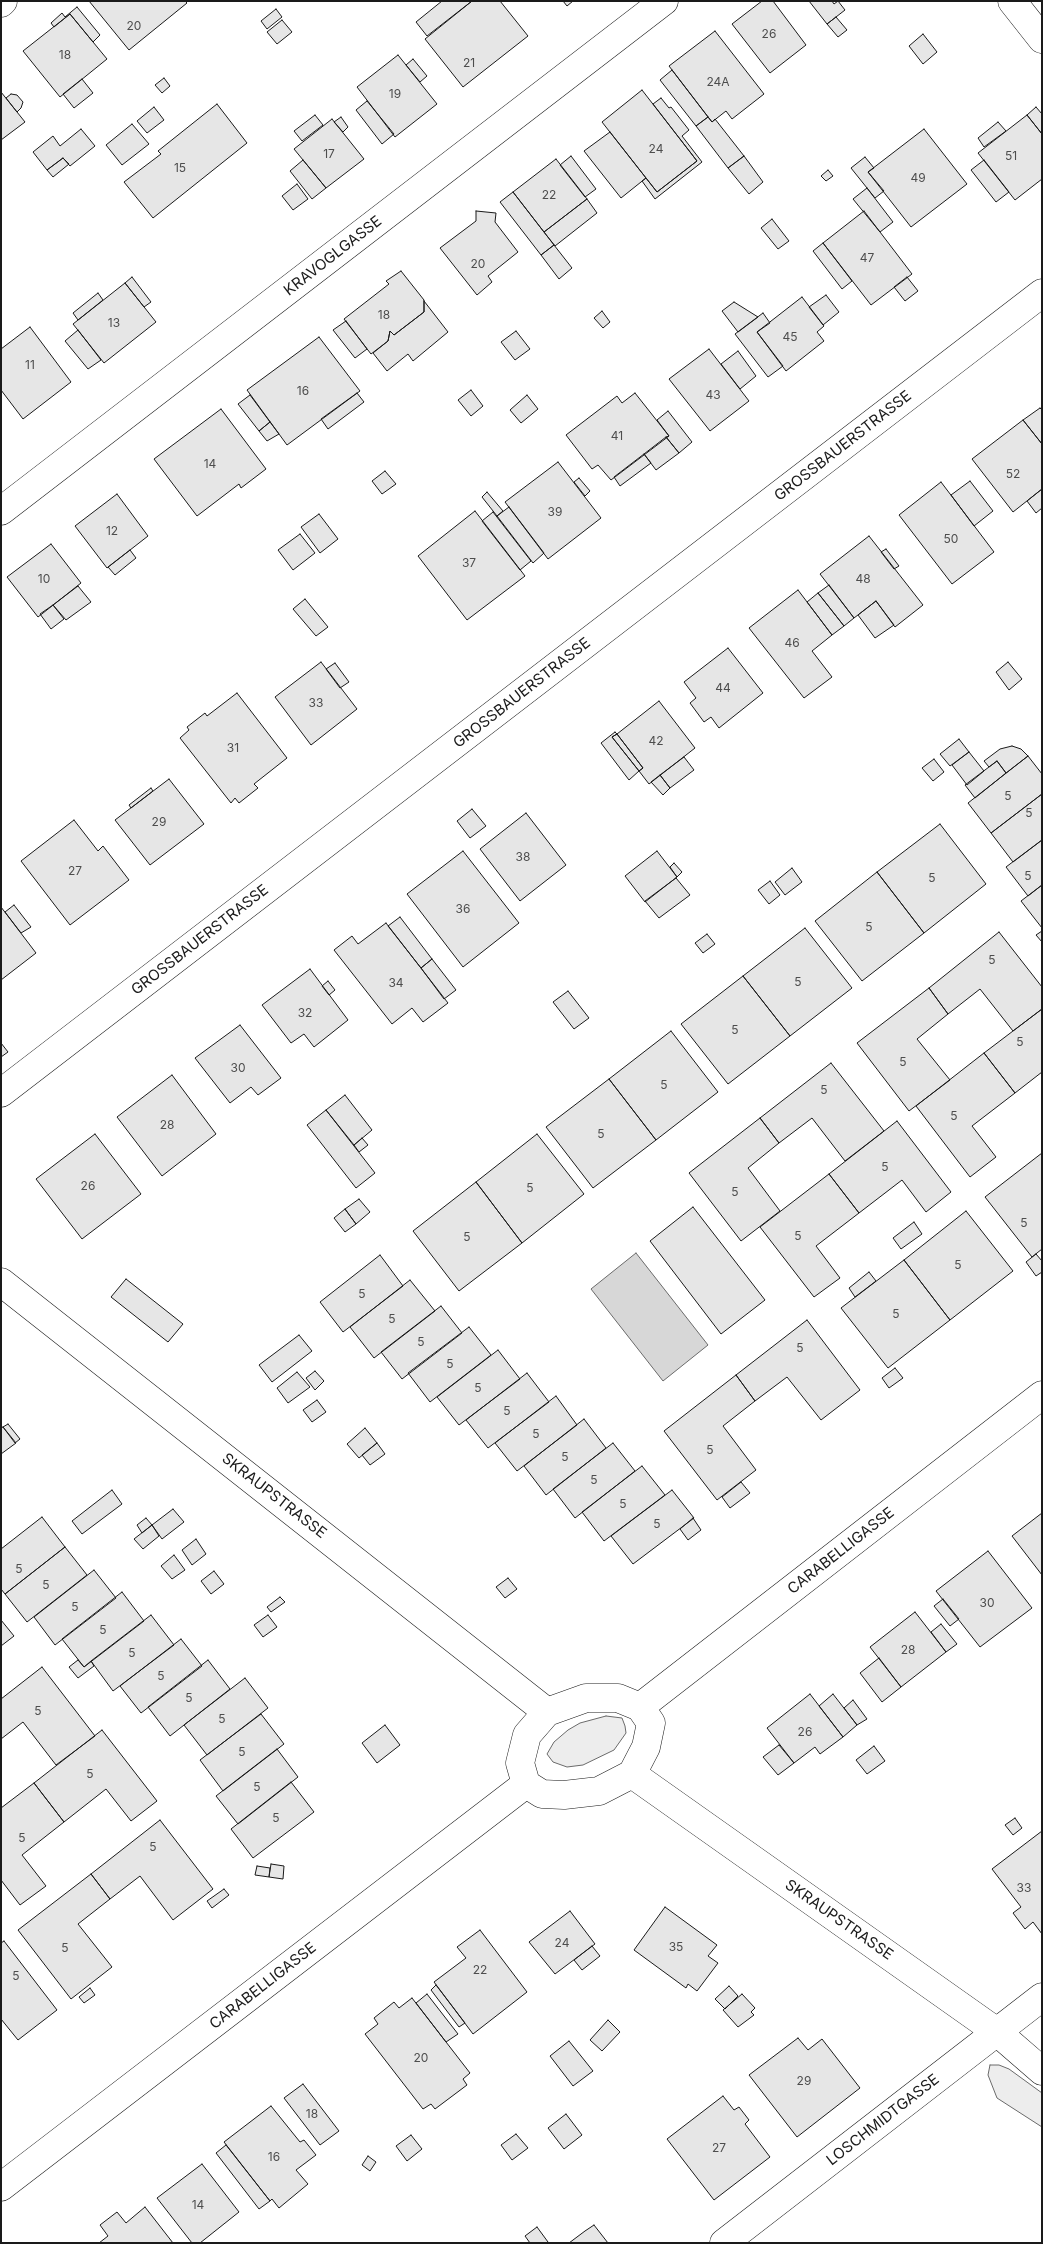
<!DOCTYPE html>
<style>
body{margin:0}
#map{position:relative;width:1043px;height:2244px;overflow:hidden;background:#fff;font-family:Inter,sans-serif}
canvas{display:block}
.frame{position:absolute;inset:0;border:2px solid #1a1a1a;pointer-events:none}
</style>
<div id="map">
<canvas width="1043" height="2244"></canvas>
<div class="frame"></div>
</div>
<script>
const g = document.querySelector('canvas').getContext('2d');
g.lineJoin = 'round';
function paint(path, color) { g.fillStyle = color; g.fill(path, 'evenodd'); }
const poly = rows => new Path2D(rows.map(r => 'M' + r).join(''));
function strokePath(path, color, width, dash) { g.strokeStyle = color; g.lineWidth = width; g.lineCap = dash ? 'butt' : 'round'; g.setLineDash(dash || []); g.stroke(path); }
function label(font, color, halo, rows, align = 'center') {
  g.font = font + ' Inter,sans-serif'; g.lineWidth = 4; g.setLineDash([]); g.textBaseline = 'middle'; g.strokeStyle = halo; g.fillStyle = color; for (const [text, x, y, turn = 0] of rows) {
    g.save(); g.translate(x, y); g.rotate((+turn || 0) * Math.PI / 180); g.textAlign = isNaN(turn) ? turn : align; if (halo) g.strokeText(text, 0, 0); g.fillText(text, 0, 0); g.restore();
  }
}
const built = poly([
 [606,1716,622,1718,625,1726,626,1733,614,1750,583,1765,567,1767,553,1762,547,1754,554,1742,568,1730,580,1723,606,1716],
 [990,2065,999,2065,1009,2069,1042,2093,1042,2127,997,2098,988,2075,990,2065]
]);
const water = poly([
 [636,1253,708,1345,663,1381,591,1289,636,1253]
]);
const building = poly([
 [89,1,185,1,187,3,129,50,89,1],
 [442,1,472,1,427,36,416,22,442,1],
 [472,1,500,1,528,36,463,87,425,39,472,1],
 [563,1,573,1,567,6,563,1],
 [762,1,773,1,806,45,770,73,732,24,762,1],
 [809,1,832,1,834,4,838,1,845,10,827,24,809,1],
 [77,7,100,35,93,42,70,14,54,27,51,23,62,13,65,17,77,7],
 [276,9,282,17,267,29,261,21,276,9],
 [70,14,107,59,60,97,23,51,70,14],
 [836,17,847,30,838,37,827,24,836,17],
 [282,20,292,32,277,44,267,32,282,20],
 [715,31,764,94,732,119,726,111,712,122,669,66,715,31],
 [923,34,937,52,923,64,909,46,923,34],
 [398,55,437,104,395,137,357,87,398,55],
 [413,59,427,76,420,82,406,65,413,59],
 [672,70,708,117,696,126,660,80,672,70],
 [164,78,170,86,162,93,155,85,164,78],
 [82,79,93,93,74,108,63,94,82,79],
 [642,90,697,161,657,192,602,122,642,90],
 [1,92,25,122,1,140,1,92],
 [11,94,17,95,23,102,21,108,17,112,6,98,11,94],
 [661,98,669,108,671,107,689,130,682,136,702,162,655,199,642,181,646,178,657,192,697,161,653,104,661,98],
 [367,101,394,134,382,144,356,110,367,101],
 [217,104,247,143,153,218,124,182,161,154,158,151,217,104],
 [154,107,164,120,147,133,137,121,154,107],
 [1036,107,1042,114,1042,134,1027,115,1036,107],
 [315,115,323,125,302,141,294,131,315,115],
 [1027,115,1042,134,1042,179,1015,200,978,153,1027,115],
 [341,117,348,127,343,132,334,122,341,117],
 [708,117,712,122,715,119,744,156,728,168,696,126,708,117],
 [332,119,364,159,326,188,294,149,332,119],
 [998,122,1006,131,984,147,978,138,998,122],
 [132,124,149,144,122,165,106,145,132,124],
 [81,129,95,146,70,166,63,158,47,170,33,152,53,136,60,146,81,129],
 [924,129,967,184,911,227,868,172,924,129],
 [610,132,646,178,621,198,584,151,610,132],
 [571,156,596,189,585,197,560,165,571,156],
 [744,156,763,182,749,194,728,168,744,156],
 [865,157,874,168,868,172,884,191,875,198,851,168,865,157],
 [63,158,69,164,53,177,47,170,63,158],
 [556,159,587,199,544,232,513,192,556,159],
 [303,160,326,188,312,199,290,171,303,160],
 [984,160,1009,192,996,202,971,170,984,160],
 [828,170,833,176,826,181,821,176,828,170],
 [297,184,308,199,293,210,282,196,297,184],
 [867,188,893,222,880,232,853,199,867,188],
 [513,192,554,245,541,255,500,202,513,192],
 [587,199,597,213,555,246,544,232,587,199],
 [476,211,496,213,495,222,518,252,488,276,492,282,477,295,440,248,476,221,476,211],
 [864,211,912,274,871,305,823,243,864,211],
 [772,219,789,241,778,249,761,228,772,219],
 [823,243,852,281,842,289,813,251,823,243],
 [554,245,572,268,559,279,541,255,554,245],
 [401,271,424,300,424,312,394,335,390,331,388,341,371,354,344,319,389,284,386,281,401,271],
 [132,277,151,302,144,307,125,283,132,277],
 [907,277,918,291,905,301,894,287,907,277],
 [125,283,156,322,104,363,73,324,125,283],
 [98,293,103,300,78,320,73,313,98,293],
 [826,295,839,312,823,325,809,307,826,295],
 [802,297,824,326,817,332,824,341,786,371,757,332,802,297],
 [424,301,448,332,413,361,408,354,387,371,373,353,388,341,390,331,394,335,424,312,424,301],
 [734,302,758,317,738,332,722,311,734,302],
 [602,311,610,322,603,328,594,318,602,311],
 [763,313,770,323,757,332,783,366,768,377,735,334,763,313],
 [346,321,367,349,355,358,333,330,346,321],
 [30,327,71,382,23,419,1,390,1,349,30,327],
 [78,330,101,360,88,369,65,341,78,330],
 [516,331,530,349,515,360,501,342,516,331],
 [319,337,360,391,287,445,247,390,319,337],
 [709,349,749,401,710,431,669,379,709,349],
 [738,351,756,376,740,389,721,364,738,351],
 [471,390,483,406,471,416,458,400,471,390],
 [357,393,364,402,328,429,321,419,357,393],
 [635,393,669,436,611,480,598,465,592,469,566,435,617,396,622,403,635,393],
 [250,395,270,422,259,431,238,404,250,395],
 [527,395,538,409,521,423,510,410,527,395],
 [1040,408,1042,410,1042,444,1023,420,1040,408],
 [221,409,266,469,241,488,239,484,197,516,154,459,221,409],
 [668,411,692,442,679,453,666,437,669,436,657,420,668,411],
 [1023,420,1042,444,1042,489,1013,512,972,459,1023,420],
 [270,422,279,434,267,441,259,431,270,422],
 [666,437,679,453,656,470,644,454,666,437],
 [644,454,651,463,620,486,614,477,644,454],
 [558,462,601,518,548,559,505,502,558,462],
 [385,471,396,484,382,494,372,481,385,471],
 [579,478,590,491,585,496,574,482,579,478],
 [970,481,993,511,974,526,951,495,970,481],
 [941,482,994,552,952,584,899,515,941,482],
 [1042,489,1042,508,1036,513,1027,501,1042,489],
 [487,492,503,511,497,516,482,497,487,492],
 [117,494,148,536,107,568,75,526,117,494],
 [509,507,544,553,533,563,497,516,509,507],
 [475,511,525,576,467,620,418,556,475,511],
 [493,512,531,561,520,570,482,521,493,512],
 [319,514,338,539,320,553,301,527,319,514],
 [300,534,315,553,293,570,278,550,300,534],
 [869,536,923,605,895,627,876,601,854,618,820,574,869,536],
 [51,544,81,583,38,617,7,577,51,544],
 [886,549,899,566,894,569,881,552,886,549],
 [130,550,136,558,115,575,108,567,130,550],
 [829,585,854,618,844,626,818,593,829,585],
 [78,586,91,602,66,620,53,605,78,586],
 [798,590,832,635,812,651,832,677,804,698,749,628,798,590],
 [818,593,844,626,832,635,807,602,818,593],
 [305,599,328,627,316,636,293,609,305,599],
 [876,601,894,625,875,638,858,615,876,601],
 [53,605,64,619,51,629,40,614,53,605],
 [728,648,763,693,719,728,711,717,704,722,690,703,696,698,684,682,728,648],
 [321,662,357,709,311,745,275,697,321,662],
 [1008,662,1022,679,1009,690,996,672,1008,662],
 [335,663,349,682,340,688,326,669,335,663],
 [237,693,287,758,254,784,258,788,239,803,235,798,231,803,180,738,189,730,187,727,205,713,207,716,237,693],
 [659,701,695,748,649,784,639,771,643,768,617,734,659,701],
 [615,732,617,734,612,737,639,771,629,780,601,743,615,732],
 [617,734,643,768,639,771,612,737,617,734],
 [959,739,969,752,950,766,940,754,959,739],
 [1012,746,1021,749,1028,756,1006,773,997,761,989,767,984,761,1000,749,1012,746],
 [969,752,984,771,967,785,952,765,969,752],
 [1028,756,1042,774,1042,794,991,833,968,803,1028,756],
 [684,757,694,770,670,788,660,775,684,757],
 [934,759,944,772,933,781,922,768,934,759],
 [997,761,1006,773,975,798,965,785,997,761],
 [660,775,670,788,663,795,651,782,660,775],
 [169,779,204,824,150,865,115,820,169,779],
 [151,788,153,791,131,808,129,805,151,788],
 [1042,794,1042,840,1013,862,991,833,1042,794],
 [472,809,486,826,470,838,457,821,472,809],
 [526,813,566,865,520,901,480,849,526,813],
 [74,820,98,851,103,846,129,880,70,925,21,861,74,820],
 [940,824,986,884,924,933,877,872,940,824],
 [1042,840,1042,885,1028,896,1006,867,1042,840],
 [463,851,519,923,463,967,407,894,463,851],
 [657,851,677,877,645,902,625,876,657,851],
 [674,863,682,872,677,877,670,867,674,863],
 [792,868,802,882,785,895,775,882,792,868],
 [877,872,924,933,862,981,815,921,877,872],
 [676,878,690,895,659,918,645,901,676,878],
 [770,881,780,895,769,904,758,890,770,881],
 [1042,885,1042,928,1021,901,1042,885],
 [14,905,31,927,21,933,5,912,14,905],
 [1,907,36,953,1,980,1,907],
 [400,917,432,959,421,968,388,926,400,917],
 [386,923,448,1003,423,1022,412,1008,392,1024,334,950,352,936,358,944,386,923],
 [805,928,852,988,790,1036,743,976,805,928],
 [1042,931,1042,942,1036,935,1042,931],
 [999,932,1042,987,1042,1009,1013,1031,980,989,948,1014,929,988,999,932],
 [707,934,715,944,703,953,695,943,707,934],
 [432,959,456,990,444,999,421,968,432,959],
 [310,969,348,1020,314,1047,304,1034,291,1043,262,1005,310,969],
 [743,976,790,1036,728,1084,681,1024,743,976],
 [328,981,335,990,329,995,322,986,328,981],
 [929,988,948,1014,917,1039,950,1080,909,1111,857,1043,929,988],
 [568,991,589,1018,574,1029,553,1002,568,991],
 [1042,1009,1042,1072,1015,1093,984,1053,1042,1009],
 [240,1025,281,1078,258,1095,251,1087,230,1103,195,1058,240,1025],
 [671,1031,718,1092,656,1140,609,1079,671,1031],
 [1,1043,8,1052,1,1057,1,1043],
 [984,1053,1015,1093,972,1126,996,1157,970,1177,916,1106,984,1053],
 [831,1063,884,1131,845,1161,812,1118,779,1143,760,1118,831,1063],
 [172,1075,216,1134,162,1176,117,1117,172,1075],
 [609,1079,656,1140,593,1188,546,1127,609,1079],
 [345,1095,372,1130,354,1145,326,1110,345,1095],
 [326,1110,375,1173,356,1188,307,1125,326,1110],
 [760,1118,779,1143,748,1168,780,1211,741,1241,689,1173,760,1118],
 [897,1121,951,1192,926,1212,902,1180,859,1213,829,1174,897,1121],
 [95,1134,141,1194,82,1239,36,1179,95,1134],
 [537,1134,584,1194,522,1243,476,1182,537,1134],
 [362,1138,368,1145,359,1152,354,1145,362,1138],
 [1042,1153,1042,1249,1032,1257,985,1197,1042,1153],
 [829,1174,859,1213,816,1246,840,1278,814,1297,760,1227,829,1174],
 [476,1182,522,1243,459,1291,413,1231,476,1182],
 [359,1199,370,1212,356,1224,345,1209,359,1199],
 [693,1207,765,1300,721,1334,650,1241,693,1207],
 [345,1209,356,1224,345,1232,334,1218,345,1209],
 [966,1211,1013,1271,950,1320,904,1260,966,1211],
 [914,1222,922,1234,901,1249,893,1238,914,1222],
 [1036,1254,1042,1261,1042,1272,1036,1276,1026,1262,1036,1254],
 [380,1255,403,1286,343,1332,320,1302,380,1255],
 [904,1260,950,1320,888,1368,841,1308,904,1260],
 [869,1272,876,1281,855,1297,849,1288,869,1272],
 [126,1279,183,1324,168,1342,111,1297,126,1279],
 [410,1280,435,1311,374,1358,350,1327,410,1280],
 [441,1306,462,1333,402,1379,381,1352,441,1306],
 [807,1320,860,1390,821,1420,787,1377,755,1401,736,1375,807,1320],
 [469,1327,491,1355,430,1402,408,1373,469,1327],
 [299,1335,312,1351,272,1382,259,1365,299,1335],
 [498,1350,520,1379,459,1425,437,1397,498,1350],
 [895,1368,903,1378,889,1388,882,1378,895,1368],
 [315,1371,324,1381,315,1390,306,1378,315,1371],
 [297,1372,310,1387,288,1403,277,1388,297,1372],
 [527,1373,549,1402,488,1448,466,1420,527,1373],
 [736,1375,755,1401,723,1426,756,1470,717,1500,664,1431,736,1375],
 [556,1396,577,1425,517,1471,495,1443,556,1396],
 [317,1400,326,1412,312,1422,303,1410,317,1400],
 [584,1419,606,1448,546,1495,524,1466,584,1419],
 [8,1424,20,1439,15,1443,3,1427,8,1424],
 [3,1427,16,1443,1,1454,1,1428,3,1427],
 [365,1428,377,1443,359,1458,347,1444,365,1428],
 [377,1443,385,1454,370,1465,362,1455,377,1443],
 [613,1443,635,1471,575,1518,553,1489,613,1443],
 [642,1466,665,1495,604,1541,582,1512,642,1466],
 [741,1482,750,1493,730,1508,722,1497,741,1482],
 [112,1490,122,1504,82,1534,72,1521,112,1490],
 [672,1490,694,1518,633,1564,611,1536,672,1490],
 [173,1509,184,1522,162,1539,152,1525,173,1509],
 [1042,1513,1042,1575,1012,1536,1042,1513],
 [42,1517,65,1547,5,1594,1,1589,1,1549,42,1517],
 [146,1518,152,1525,142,1533,137,1525,146,1518],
 [693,1518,701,1530,688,1540,680,1529,693,1518],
 [152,1525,159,1536,143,1549,134,1539,152,1525],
 [196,1539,206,1554,192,1565,182,1550,196,1539],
 [65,1547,87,1575,27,1622,5,1594,65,1547],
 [988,1551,1032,1608,980,1647,936,1591,988,1551],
 [174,1555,185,1570,172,1579,161,1566,174,1555],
 [94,1570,116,1598,55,1645,34,1617,94,1570],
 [214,1571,224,1584,211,1594,201,1581,214,1571],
 [508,1578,517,1589,505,1598,496,1587,508,1578],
 [122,1592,144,1621,84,1667,62,1639,122,1592],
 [280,1597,285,1602,271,1612,267,1607,280,1597],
 [943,1599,959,1619,950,1626,934,1606,943,1599],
 [915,1612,946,1652,901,1687,870,1647,915,1612],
 [151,1615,174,1645,113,1691,91,1661,151,1615],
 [268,1615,277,1627,263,1637,254,1625,268,1615],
 [1,1620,14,1636,1,1646,1,1620],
 [941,1624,957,1644,946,1652,931,1632,941,1624],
 [181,1639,202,1666,141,1713,120,1686,181,1639],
 [879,1658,901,1687,882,1702,860,1673,879,1658],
 [78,1660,84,1667,91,1661,94,1666,78,1678,69,1667,78,1660],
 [208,1660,230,1689,170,1736,148,1707,208,1660],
 [42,1667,95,1736,56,1765,23,1722,1,1739,1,1699,42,1667],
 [245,1678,268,1708,207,1755,184,1725,245,1678],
 [810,1694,843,1737,820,1754,815,1747,794,1763,767,1728,810,1694],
 [833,1694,857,1725,843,1737,819,1706,833,1694],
 [853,1700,867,1719,857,1725,844,1708,853,1700],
 [261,1714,284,1744,223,1791,200,1760,261,1714],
 [385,1725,400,1745,377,1763,362,1743,385,1725],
 [102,1730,157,1801,131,1821,106,1789,64,1822,34,1783,102,1730],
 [779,1745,794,1763,778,1775,763,1757,779,1745],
 [874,1746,885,1761,867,1774,856,1760,874,1746],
 [277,1749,298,1777,238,1824,216,1796,277,1749],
 [291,1782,314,1812,253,1858,231,1829,291,1782],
 [34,1783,64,1822,22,1855,46,1886,20,1905,1,1880,1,1808,34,1783],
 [1015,1818,1022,1828,1013,1835,1005,1825,1015,1818],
 [160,1820,213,1889,173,1920,140,1876,110,1899,91,1874,160,1820],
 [1042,1831,1042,1934,1033,1922,1025,1929,1013,1913,1021,1907,992,1869,1042,1831],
 [271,1864,284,1866,283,1879,269,1877,271,1864],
 [257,1866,270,1868,269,1877,255,1875,257,1866],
 [91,1874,110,1899,78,1924,112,1967,71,1999,18,1930,91,1874],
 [224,1889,229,1895,212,1908,207,1901,224,1889],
 [665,1907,717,1945,708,1956,718,1963,697,1991,688,1984,686,1988,634,1950,665,1907],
 [570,1911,595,1944,555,1974,529,1942,570,1911],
 [480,1930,527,1992,473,2034,434,1982,466,1958,457,1947,480,1930],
 [4,1941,57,2010,18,2040,1,2019,1,1943,4,1941],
 [592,1946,600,1956,582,1970,574,1960,592,1946],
 [436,1985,465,2023,459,2027,431,1990,436,1985],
 [729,1986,738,1996,725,2009,715,1999,729,1986],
 [90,1988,95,1995,84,2003,79,1997,90,1988],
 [427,1994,458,2034,446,2042,416,2003,427,1994],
 [742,1994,755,2008,751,2012,754,2015,738,2027,723,2010,742,1994],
 [412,1998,470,2073,463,2079,467,2085,435,2109,431,2104,423,2109,365,2034,378,2024,374,2018,394,2002,399,2008,412,1998],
 [608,2020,620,2032,602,2051,590,2040,608,2020],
 [798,2038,808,2050,822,2039,860,2088,797,2137,749,2075,798,2038],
 [569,2041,593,2071,573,2086,550,2056,569,2041],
 [303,2084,339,2131,320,2145,284,2098,303,2084],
 [723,2096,734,2110,739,2107,749,2120,745,2124,770,2157,714,2200,667,2139,723,2096],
 [271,2106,300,2142,304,2140,316,2155,296,2170,308,2184,279,2208,272,2199,270,2201,224,2142,271,2106],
 [566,2114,582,2135,564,2149,548,2128,566,2114],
 [516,2134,528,2148,512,2160,501,2145,516,2134],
 [411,2135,422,2149,407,2161,396,2146,411,2135],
 [226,2145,270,2201,259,2209,216,2153,226,2145],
 [368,2156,376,2162,370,2171,362,2165,368,2156],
 [202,2164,239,2212,200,2243,192,2243,157,2198,202,2164],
 [145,2207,173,2243,99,2243,108,2236,100,2225,117,2212,126,2223,145,2207],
 [594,2225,608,2243,569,2243,585,2231,594,2225],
 [537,2227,548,2242,546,2243,530,2243,525,2236,537,2227]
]);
const minor = poly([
 [1012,1,1042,39],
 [1,3,3,1],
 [1,511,664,1],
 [1,1093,1042,293],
 [1,1282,547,1712],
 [586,1698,618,1698,640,1707,651,1723,646,1747,632,1774,599,1791,564,1795,542,1794,526,1784,520,1763,527,1735,547,1712,586,1698],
 [640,1707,1042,1395],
 [632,1774,997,2032,1042,2071],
 [1,2187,526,1784],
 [724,2243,1042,1997]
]);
const numberNames = [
 ["20",134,26],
 ["26",769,34],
 ["18",65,55],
 ["21",469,63],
 ["24A",718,82],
 ["19",395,94],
 ["24",656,149],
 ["17",329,154],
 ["51",1011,156],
 ["15",180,168],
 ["49",918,178],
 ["22",549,195],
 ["47",867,258],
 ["20",478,264],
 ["18",384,315],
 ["13",114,323],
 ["45",790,337],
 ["11",30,365],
 ["16",303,391],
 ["43",713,395],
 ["41",617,436],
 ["14",210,464],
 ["52",1013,474],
 ["39",555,512],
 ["12",112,531],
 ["50",951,539],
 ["37",469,563],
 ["10",44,579],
 ["48",863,579],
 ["46",792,643],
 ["44",723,688],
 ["33",316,703],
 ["42",656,741],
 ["31",233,748],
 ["5",1008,796],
 ["5",1029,813],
 ["29",159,822],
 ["38",523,857],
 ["27",75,871],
 ["5",1028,876],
 ["5",932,878],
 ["36",463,909],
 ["5",869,927],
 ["5",992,960],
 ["5",798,982],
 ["34",396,983],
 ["32",305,1013],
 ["5",735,1030],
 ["5",1020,1042],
 ["5",903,1062],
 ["30",238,1068],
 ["5",664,1085],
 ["5",824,1090],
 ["5",954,1116],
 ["28",167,1125],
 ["5",601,1134],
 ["5",885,1167],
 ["26",88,1186],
 ["5",530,1188],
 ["5",735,1192],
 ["5",1024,1223],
 ["5",798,1236],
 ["5",467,1237],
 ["5",958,1265],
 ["5",362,1294],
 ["5",896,1314],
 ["5",392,1319],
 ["5",421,1342],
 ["5",800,1348],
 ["5",450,1364],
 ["5",478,1388],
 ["5",507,1411],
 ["5",536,1434],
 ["5",710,1450],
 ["5",565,1457],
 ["5",594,1480],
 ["5",623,1504],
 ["5",657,1524],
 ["5",19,1569],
 ["5",46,1585],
 ["30",987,1603],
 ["5",75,1607],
 ["5",103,1630],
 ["28",908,1650],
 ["5",132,1653],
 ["5",161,1676],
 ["5",189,1698],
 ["5",38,1711],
 ["5",222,1719],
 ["26",805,1732],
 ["5",242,1752],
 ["5",90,1774],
 ["5",257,1787],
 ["5",276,1818],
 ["5",22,1838],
 ["5",153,1847],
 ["33",1024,1888],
 ["24",562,1943],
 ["35",676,1947],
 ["5",65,1948],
 ["22",480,1970],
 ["5",16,1976],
 ["20",421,2058],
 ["29",804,2081],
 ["18",312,2114],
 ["27",719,2148],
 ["16",274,2157],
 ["14",198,2205]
];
const streetNames = [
 ["KRAVOGLGASSE",333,256,-38],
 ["GROSSBAUERSTRASSE",843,446,-38],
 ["GROSSBAUERSTRASSE",522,693,-38],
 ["GROSSBAUERSTRASSE",200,940,-38],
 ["SKRAUPSTRASSE",274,1496,38],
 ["CARABELLIGASSE",841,1551,-38],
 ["SKRAUPSTRASSE",839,1920,35],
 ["CARABELLIGASSE",263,1986,-38],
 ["LOSCHMIDTGASSE",883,2120,-38]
];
paint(built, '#ededed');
strokePath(built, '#6a6a6a', 1);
paint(water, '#d7d7d7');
strokePath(water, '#6a6a6a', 1);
paint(building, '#e6e6e6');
strokePath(building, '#1a1a1a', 1);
strokePath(minor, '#1a1a1a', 29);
strokePath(minor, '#fff', 28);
label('12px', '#4d4d4d', null, numberNames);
label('15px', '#1a1a1a', '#fff', streetNames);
</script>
